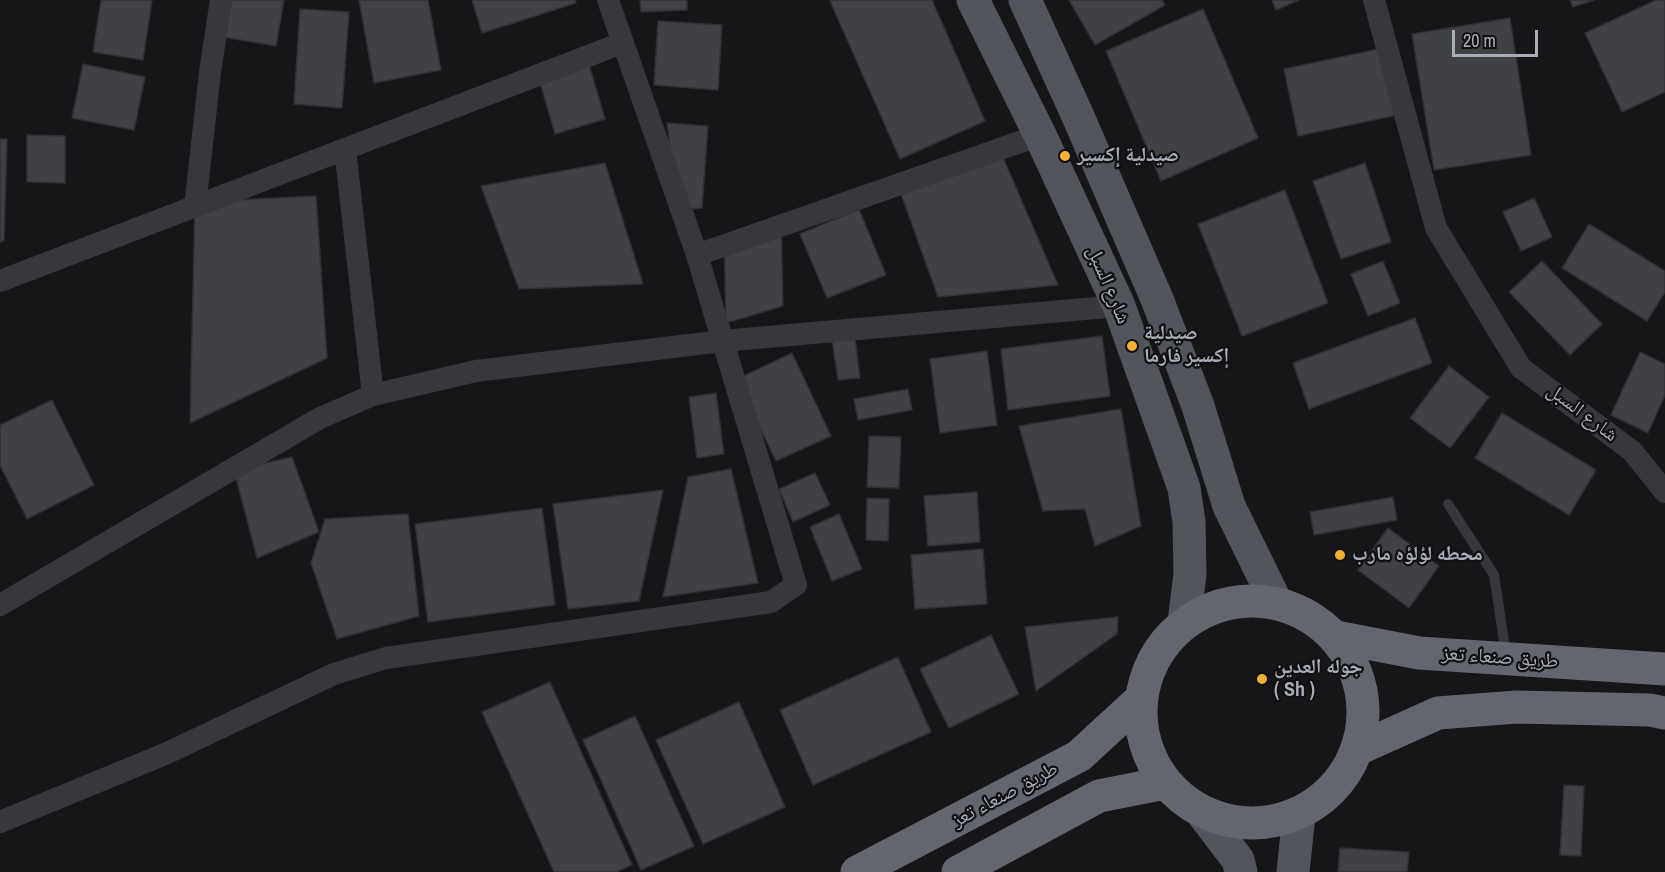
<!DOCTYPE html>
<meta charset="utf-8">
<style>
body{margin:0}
#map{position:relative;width:1665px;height:872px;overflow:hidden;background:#161618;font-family:"Archivo Narrow",sans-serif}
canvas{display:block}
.scale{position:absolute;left:1452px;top:30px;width:86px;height:27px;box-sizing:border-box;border:3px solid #a8adb8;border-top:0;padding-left:8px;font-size:18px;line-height:21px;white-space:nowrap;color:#a8adb8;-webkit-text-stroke:4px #111113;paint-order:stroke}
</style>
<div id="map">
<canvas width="1665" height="872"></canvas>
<div class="scale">20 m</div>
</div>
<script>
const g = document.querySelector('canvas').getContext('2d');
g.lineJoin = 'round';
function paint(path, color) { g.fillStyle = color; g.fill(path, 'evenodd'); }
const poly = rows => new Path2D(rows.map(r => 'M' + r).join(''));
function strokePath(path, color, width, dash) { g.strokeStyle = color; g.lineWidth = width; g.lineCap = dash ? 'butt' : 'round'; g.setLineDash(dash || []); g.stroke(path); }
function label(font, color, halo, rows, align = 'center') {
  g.font = font + ' "Archivo Narrow","Noto Naskh Arabic",sans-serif'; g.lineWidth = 4.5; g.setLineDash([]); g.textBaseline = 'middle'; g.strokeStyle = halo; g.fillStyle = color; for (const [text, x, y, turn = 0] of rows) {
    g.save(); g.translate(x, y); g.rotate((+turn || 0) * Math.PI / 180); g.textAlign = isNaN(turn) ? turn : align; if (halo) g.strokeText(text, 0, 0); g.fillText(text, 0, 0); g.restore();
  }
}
const building = poly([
 [101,0,152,0,143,60,93,52,101,0],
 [217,0,284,0,276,46,211,35,217,0],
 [359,0,428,0,441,70,374,83,359,0],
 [472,0,575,0,576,3,482,33,472,0],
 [640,0,687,0,687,10,641,12,640,0],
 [834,0,932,0,985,121,900,159,830,1,834,0],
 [1069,0,1162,0,1165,5,1095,45,1069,0],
 [1272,0,1299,0,1276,10,1272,0],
 [1570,0,1594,0,1573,7,1570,0],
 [1656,0,1665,0,1665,92,1622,112,1585,33,1656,0],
 [300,9,349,12,342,108,294,104,300,9],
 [1203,9,1258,138,1161,181,1106,51,1203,9],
 [1510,18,1531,155,1434,170,1412,34,1510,18],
 [658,21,722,25,718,90,654,85,658,21],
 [1388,47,1402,114,1298,136,1284,69,1388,47],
 [586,54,605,119,555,134,536,69,586,54],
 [83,64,145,77,134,130,72,118,83,64],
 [667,123,708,126,702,208,678,210,667,123],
 [27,135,65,136,65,183,27,182,27,135],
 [0,139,7,139,4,240,0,242,0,139],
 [999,148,1058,285,938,297,900,191,999,148],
 [605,163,643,284,519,289,481,186,605,163],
 [1365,163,1391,242,1341,259,1313,181,1365,163],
 [1285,190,1328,303,1242,336,1198,224,1285,190],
 [316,196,327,358,190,423,195,202,316,196],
 [1534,198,1552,237,1521,251,1503,212,1534,198],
 [859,209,886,275,827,298,800,234,859,209],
 [781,217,783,306,726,323,724,235,781,217],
 [1589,224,1665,271,1665,292,1647,321,1562,268,1589,224],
 [1383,261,1400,303,1368,316,1351,274,1383,261],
 [1542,261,1602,324,1570,355,1509,292,1542,261],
 [1415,318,1432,363,1309,409,1293,363,1415,318],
 [854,330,860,378,838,380,831,333,854,330],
 [1102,336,1110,396,1008,410,1001,349,1102,336],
 [987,351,997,425,940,433,930,359,987,351],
 [1640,352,1665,364,1665,395,1648,433,1611,415,1640,352],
 [792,353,831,436,776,461,737,379,792,353],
 [1449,366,1489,397,1450,448,1410,418,1449,366],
 [908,389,912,410,858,420,854,399,908,389],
 [716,393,724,454,697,458,689,397,716,393],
 [52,400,94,485,27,519,0,465,0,425,52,400],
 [1121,409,1141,526,1095,546,1085,509,1043,511,1019,426,1121,409],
 [1502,413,1596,470,1569,515,1475,458,1502,413],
 [869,436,901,437,899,488,867,487,869,436],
 [292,457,319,532,257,558,234,470,292,457],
 [731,469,758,583,663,597,688,477,731,469],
 [815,473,830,505,793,522,779,489,815,473],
 [663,490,639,601,568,609,553,504,663,490],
 [977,492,980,542,928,546,924,496,977,492],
 [1393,497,1397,520,1314,535,1310,512,1393,497],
 [867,498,889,499,888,541,866,540,867,498],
 [542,508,555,605,428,622,415,524,542,508],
 [408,514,419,616,337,639,311,563,325,519,408,514],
 [839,514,862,569,832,581,810,527,839,514],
 [1388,528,1439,566,1409,608,1358,570,1388,528],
 [983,549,987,604,915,609,911,555,983,549],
 [1118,617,1117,634,1036,691,1025,627,1118,617],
 [991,635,1019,694,949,728,920,669,991,635],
 [898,657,931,732,813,785,780,710,898,657],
 [550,682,632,865,616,872,554,872,482,712,550,682],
 [739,702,785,807,703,844,656,740,739,702],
 [635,716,694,846,641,870,583,740,635,716],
 [1564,785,1584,786,1581,856,1560,855,1564,785],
 [1340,848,1409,852,1407,872,1338,872,1340,848]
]);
const lane = poly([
 [1448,504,1494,575,1506,654]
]);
const street = poly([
 [1374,0,1436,228,1521,368,1632,451,1665,492],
 [345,149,373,395],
 [195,207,210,72,221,0],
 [697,255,1040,135],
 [0,281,622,43],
 [0,605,320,418,373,395,476,371,722,341,1119,306],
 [0,822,165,754,334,674,386,658,771,602,796,585,697,255,608,0]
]);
const primary = poly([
 [973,0,1040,135,1119,306,1184,488,1189,522,1190,574,1184,622],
 [1025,0,1077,114,1157,299,1198,406,1229,506,1276,602],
 [1203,814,1238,860,1241,872],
 [1293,872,1299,815]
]);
const highway = poly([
 '1141 712a111 111 0 1 1 222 0a111 111 0 1 1-222 0Z',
 [1336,637,1419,653,1665,669],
 [1358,749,1438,713,1517,707,1650,710,1665,713],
 [857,872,1079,756,1141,699],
 [958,872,1099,796,1165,783]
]);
const markers = [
 [1065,156,6,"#f2b134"],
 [1132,346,6,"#f2b134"],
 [1340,555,6,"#f2b134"],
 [1262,679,6,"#f2b134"]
];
const poiNames = [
 ["صيدلية إكسير",1077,156],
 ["صيدلية",1144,334],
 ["إكسير فارما",1144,357],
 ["محطه لؤلؤه مارب",1352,555],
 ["جوله العدين",1274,668],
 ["( Sh )",1274,691]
];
const streetNames = [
 ["شارع السبل",1108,285,67],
 ["شارع السبل",1582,413,37],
 ["طريق صنعاء تعز",1500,658,4],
 ["طريق صنعاء تعز",1005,795,-28]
];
paint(building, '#404145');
strokePath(building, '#303034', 1.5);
strokePath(lane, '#37383d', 10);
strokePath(street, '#37383d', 22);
strokePath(primary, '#53555c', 33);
strokePath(highway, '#63666e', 33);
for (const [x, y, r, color] of markers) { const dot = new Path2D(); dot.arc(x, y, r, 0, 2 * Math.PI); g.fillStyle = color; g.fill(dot); strokePath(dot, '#111113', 2); }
label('bold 20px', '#a8adb8', '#111113', poiNames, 'left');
label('20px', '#a8adb8', '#111113', streetNames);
</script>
